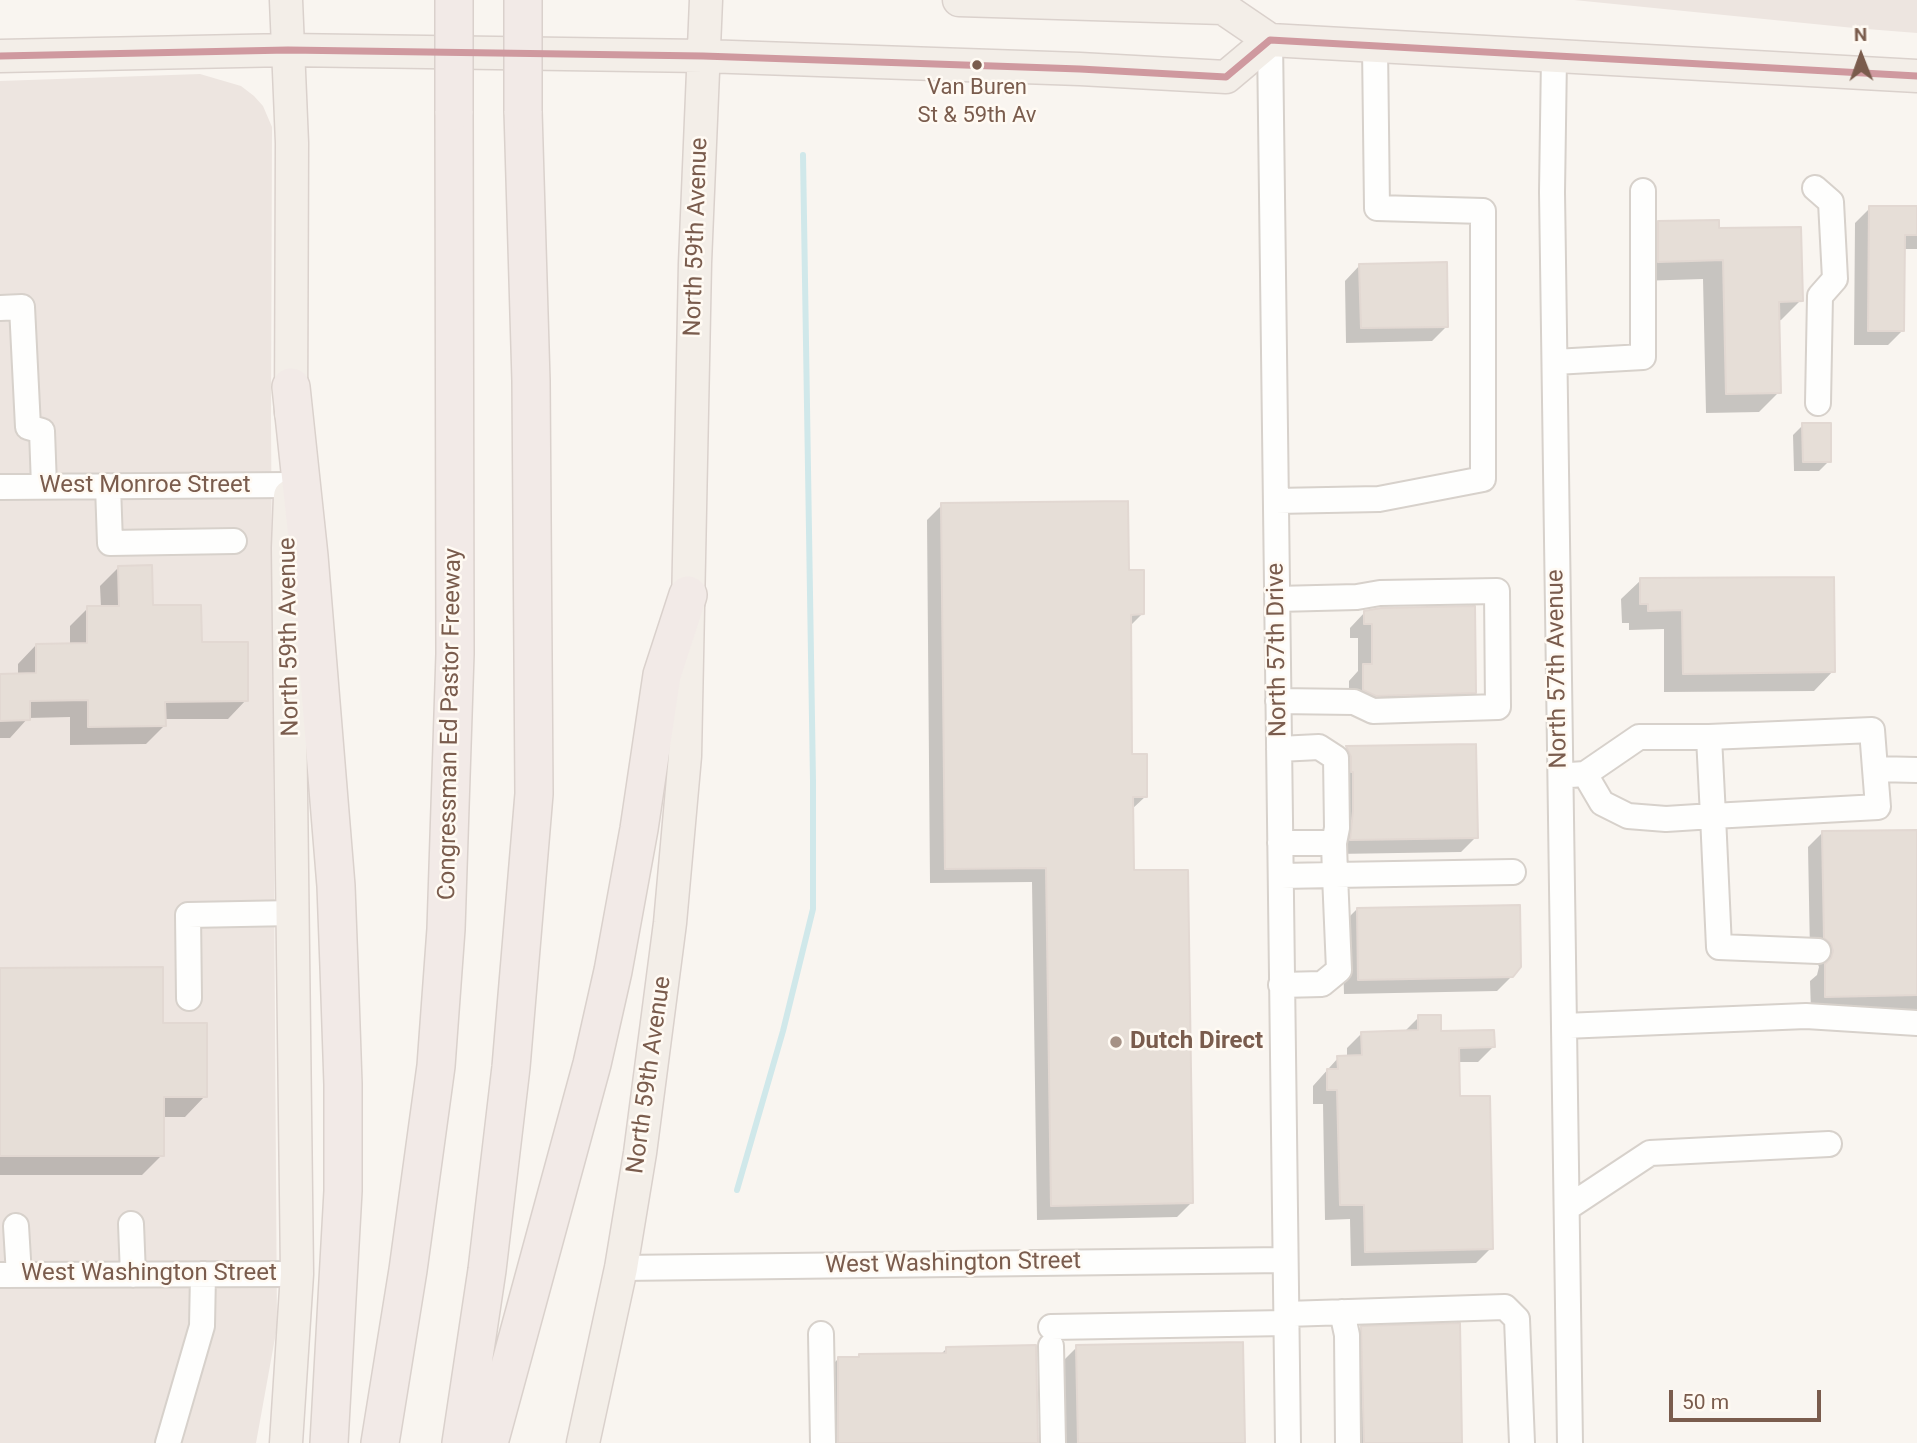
<!DOCTYPE html>
<style>
body{margin:0}
#map{position:relative;width:1917px;height:1443px;overflow:hidden;background:#f9f5f0;font-family:Roboto,sans-serif}
canvas{display:block}
.north{position:absolute;left:1826px;top:21px;width:70px;height:70px;-webkit-text-stroke:5px #fffaf3;paint-order:stroke;rotate:359deg;font-size:19px;font-weight:700;line-height:28px;text-align:center;color:#7a5c4d}
.north::after{content:'';display:block;margin:auto;width:24px;height:32px;background:#7a5c4d;clip-path:polygon(50% 0,100% 100%,50% 72%,0 100%)}
.scale{position:absolute;left:1669px;top:1390px;width:152px;height:32px;box-sizing:border-box;border:4px solid #7a5c4d;border-top:0;padding-left:9px;font-size:21px;line-height:24px;white-space:nowrap;color:#7a5c4d;-webkit-text-stroke:5px #fffaf3;paint-order:stroke}
</style>
<div id="map">
<canvas width="1917" height="1443"></canvas>
<div class="north">N</div>
<div class="scale">50 m</div>
</div>
<script>
const g = document.querySelector('canvas').getContext('2d');
g.lineJoin = 'round';
function paint(path, color) { g.fillStyle = color; g.fill(path, 'evenodd'); }
const poly = rows => new Path2D(rows.map(r => 'M' + r).join(''));
function strokePath(path, color, width, dash) { g.strokeStyle = color; g.lineWidth = width; g.lineCap = dash ? 'butt' : 'round'; g.setLineDash(dash || []); g.stroke(path); }
function label(font, color, halo, rows, align = 'center') {
  g.font = font + ' Roboto,sans-serif'; g.lineWidth = 5; g.setLineDash([]); g.textBaseline = 'middle'; g.strokeStyle = halo; g.fillStyle = color; for (const [text, x, y, turn = 0] of rows) {
    g.save(); g.translate(x, y); g.rotate((+turn || 0) * Math.PI / 180); g.textAlign = isNaN(turn) ? turn : align; if (halo) g.strokeText(text, 0, 0); g.fillText(text, 0, 0); g.restore();
  }
}
const industrial = poly([
 [1574,0,1917,0,1917,33,1854,28],
 [200,74,241,86,254,96,263,106,272,127,271,421,277,1327,256,1443,0,1443,0,81]
]);
const shadow = poly([
 [1870,208,1917,208,1917,249,1903,249,1903,330,1888,345,1854,345,1855,223],
 [1659,223,1717,230,1801,300,1781,320,1777,321,1779,392,1759,412,1706,413,1703,279,1638,281,1638,243],
 [1360,265,1447,326,1432,341,1346,343,1345,281],
 [1803,425,1829,461,1819,471,1794,471,1793,435],
 [942,505,1127,572,1142,614,1129,627,1131,755,1146,796,1131,810,1132,872,1192,1202,1177,1217,1037,1220,1032,882,930,883,927,520],
 [119,567,151,607,200,644,246,700,228,719,164,719,164,726,146,744,70,745,70,717,28,718,10,738,0,738,0,675,18,675,18,664,36,645,70,645,70,626,88,608,101,607,100,586],
 [1641,580,1833,671,1814,691,1664,692,1664,629,1629,630,1629,623,1622,623,1621,599],
 [1365,612,1474,692,1459,707,1349,705,1349,681,1358,671,1358,638,1350,638,1350,628],
 [1347,747,1476,837,1461,852,1336,854,1332,762],
 [1823,832,1917,832,1917,1009,1811,1011,1810,981,1817,975,1819,967,1816,959,1810,953,1808,847],
 [1357,909,1512,976,1497,991,1344,994,1342,924],
 [0,970,162,1025,205,1096,185,1117,162,1117,162,1155,142,1175,0,1175],
 [1419,1017,1439,1033,1493,1047,1478,1062,1458,1062,1459,1098,1491,1248,1476,1263,1351,1266,1350,1219,1325,1220,1323,1104,1313,1104,1313,1086,1338,1058,1347,1057,1347,1048,1362,1033,1404,1032],
 [1362,1328,1460,1443,1349,1443,1347,1343],
 [1077,1347,1243,1443,1058,1443,1057,1367],
 [946,1349,1036,1443,819,1443,818,1379,838,1359,857,1359,860,1356,940,1355]
]);
const stream = poly([
 [737,1190,783,1031,813,909,813,781,803,155]
]);
const building = poly([
 [1869,206,1917,206,1917,235,1905,235,1904,331,1868,331,1869,206],
 [1719,220,1719,228,1801,227,1803,301,1779,302,1781,393,1726,394,1723,260,1658,262,1658,221,1719,220],
 [1447,262,1448,327,1361,328,1359,264,1447,262],
 [1802,423,1831,423,1831,462,1803,462,1802,423],
 [1128,501,1129,570,1144,570,1144,614,1131,615,1132,754,1147,754,1147,797,1133,797,1134,870,1188,870,1193,1203,1051,1206,1046,868,945,869,941,503,1128,501],
 [152,565,153,605,201,605,202,642,248,642,248,701,165,702,166,726,88,727,88,700,30,701,30,720,0,721,0,674,36,673,36,644,87,643,87,606,119,606,118,566,152,565],
 [1834,577,1835,672,1683,674,1682,610,1648,611,1648,604,1640,604,1640,578,1834,577],
 [1475,606,1476,693,1376,696,1363,690,1363,664,1372,664,1372,624,1364,624,1364,611,1381,608,1475,606],
 [1476,744,1478,838,1350,840,1353,811,1353,772,1351,772,1351,757,1346,746,1476,744],
 [1917,830,1917,995,1825,997,1825,964,1831,958,1833,951,1831,944,1824,938,1822,831,1917,830],
 [1520,905,1521,967,1513,977,1358,980,1357,908,1520,905],
 [163,967,163,1023,207,1023,207,1097,164,1097,164,1156,0,1156,0,968,163,967],
 [1418,1015,1441,1015,1441,1031,1494,1030,1495,1047,1459,1048,1460,1096,1490,1096,1493,1249,1365,1252,1364,1205,1340,1205,1337,1090,1327,1090,1327,1069,1338,1069,1337,1056,1362,1055,1361,1032,1418,1030,1418,1015],
 [1460,1323,1462,1443,1364,1443,1361,1326,1460,1323],
 [1243,1342,1245,1443,1078,1443,1076,1345,1243,1342],
 [1036,1345,1038,1443,838,1443,838,1357,859,1357,859,1354,946,1353,946,1347,1036,1345]
]);
const minor = poly([
 [1270,40,1288,1443],
 [1554,57,1552,192,1570,1443],
 [1815,188,1831,202,1835,279,1820,296,1818,403],
 [0,308,22,307,28,427,42,431,44,486],
 [1555,362,1643,357,1643,191],
 [108,486,110,543,234,541],
 [0,487,291,485],
 [1276,501,1379,499,1483,479,1483,211,1377,208,1375,47],
 [1277,599,1357,597,1380,593,1497,591,1498,707,1373,711,1354,702,1278,701],
 [1709,737,1872,730,1875,769],
 [1279,749,1319,747,1336,758,1337,828,1334,843,1280,843],
 [1585,774,1639,737,1709,737,1713,816,1878,807,1875,769,1917,770],
 [1570,775,1585,774,1602,803,1628,816,1666,819,1713,816,1719,947,1818,951],
 [1334,843,1335,875,1513,872],
 [1281,876,1335,875,1339,970,1322,984,1281,985],
 [189,998,188,915,294,913],
 [1564,1026,1806,1016,1917,1023],
 [1567,1208,1650,1153,1829,1144],
 [131,1224,133,1275],
 [16,1226,19,1275],
 [621,1268,1285,1260],
 [0,1275,297,1274],
 [1342,1312,1347,1335,1348,1443],
 [1286,1314,1505,1307,1517,1319,1522,1443],
 [1051,1327,1286,1323],
 [821,1334,823,1443],
 [1051,1346,1053,1443],
 [168,1443,202,1326,203,1274]
]);
const major = poly([
 [286,0,292,143,291,413],
 [959,0,1223,8,1270,40,1917,76],
 [0,56,288,50,703,56,1080,69,1226,77,1270,40],
 [286,1443,297,1274,288,548,290,496],
 [583,1443,621,1268,640,1153,670,923,685,756,695,263,706,0]
]);
const highway = poly([
 [291,387,309,556,336,886,339,967,343,1084,343,1191,329,1443],
 [380,1443,408,1270,436,1066,446,929,455,654,454,111],
 [461,1443,487,1270,511,1067,534,794,531,381,523,111],
 [489,1443,592,1064,613,971,639,829,662,675,688,595]
]);
const highwayBridge = poly([
 [454,111,454,0],
 [523,111,523,0]
]);
const bus1 = poly([
 [0,56,288,50,703,56,1080,69,1226,77,1270,40,1917,76]
]);
const markers = [
 [977,65,6,"#7a5c4d"],
 [1116,1042,7,"#a69286"]
];
const busNames = [
 ["Van Buren",977,88],
 ["St & 59th Av",977,116]
];
const streetNames = [
 ["North 59th Avenue",697,237,-88],
 ["West Monroe Street",145,486],
 ["North 59th Avenue",290,637,-91],
 ["North 57th Drive",1278,650,-91],
 ["North 57th Avenue",1558,669,-91],
 ["Congressman Ed Pastor Freeway",451,724,-89],
 ["North 59th Avenue",650,1075,-82],
 ["West Washington Street",953,1264,-1],
 ["West Washington Street",149,1274]
];
const poiNames = [
 ["Dutch Direct",1130,1042]
];
paint(industrial, '#ede5e0');
paint(shadow, '#0003');
strokePath(stream, '#d0e8ea', 6);
paint(building, '#e6ded7');
strokePath(building, '#e2d8d2', 2);
strokePath(minor, '#d7d1cb', 28);
strokePath(major, '#dad1cc', 35);
strokePath(highway, '#dad1cc', 40);
strokePath(minor, '#fefefd', 24);
strokePath(major, '#f3eee8', 32);
strokePath(highway, '#f2eae7', 37);
strokePath(highwayBridge, '#dad1cc', 40, []);
strokePath(highwayBridge, '#f2eae7', 37);
strokePath(bus1, '#cf999f', 7);
for (const [x, y, r, color] of markers) { const dot = new Path2D(); dot.arc(x, y, r, 0, 2 * Math.PI); g.fillStyle = color; g.fill(dot); strokePath(dot, '#fffaf3', 2.5); }
label('22px', '#7a5c4d', '#fffaf3', busNames);
label('24px', '#7a5c4d', '#fffaf3', streetNames);
label('bold 24px', '#7a5c4d', '#fffaf3', poiNames, 'left');
</script>
